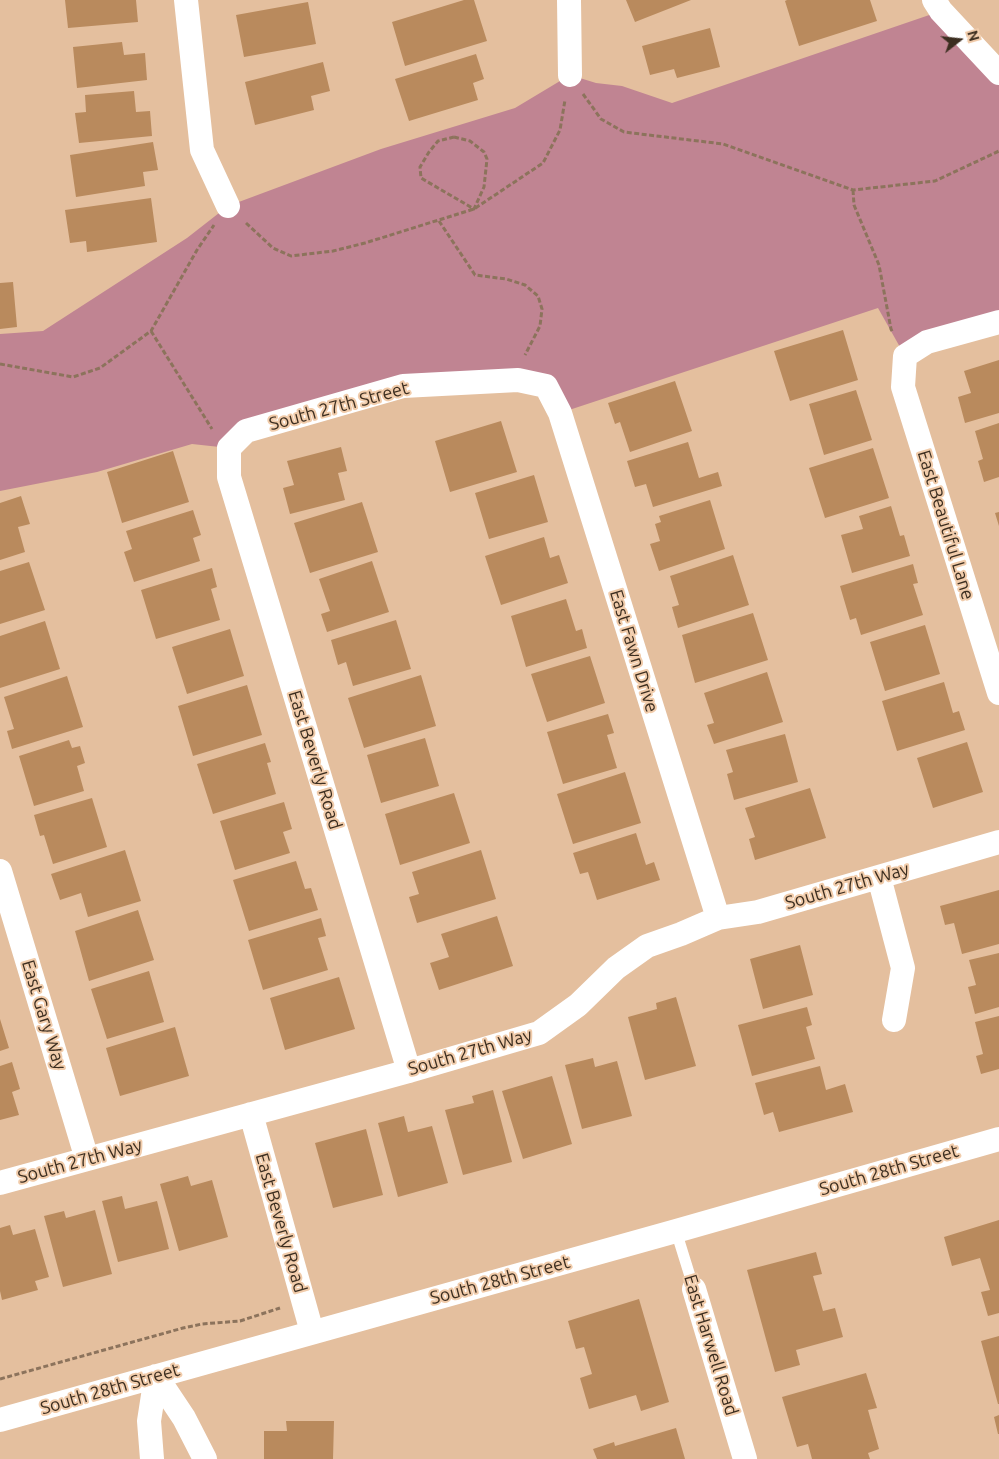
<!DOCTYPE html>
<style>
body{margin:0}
#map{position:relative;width:999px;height:1459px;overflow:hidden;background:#e4bf9e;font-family:Ubuntu,sans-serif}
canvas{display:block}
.north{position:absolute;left:934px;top:15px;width:50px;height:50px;-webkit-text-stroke:4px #f1ccab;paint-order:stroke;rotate:74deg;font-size:14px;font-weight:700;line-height:20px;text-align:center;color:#3c2e20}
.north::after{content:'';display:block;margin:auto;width:18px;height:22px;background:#3c2e20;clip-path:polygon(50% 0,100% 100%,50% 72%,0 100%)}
</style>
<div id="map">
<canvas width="999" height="1459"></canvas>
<div class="north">N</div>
</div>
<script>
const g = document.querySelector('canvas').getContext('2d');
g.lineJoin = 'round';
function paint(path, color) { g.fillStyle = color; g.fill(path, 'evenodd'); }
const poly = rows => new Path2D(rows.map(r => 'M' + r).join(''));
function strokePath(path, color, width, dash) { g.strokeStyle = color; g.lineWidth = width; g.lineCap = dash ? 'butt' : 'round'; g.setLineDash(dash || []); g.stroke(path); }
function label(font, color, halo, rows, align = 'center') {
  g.font = font + ' Ubuntu,sans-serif'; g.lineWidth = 4; g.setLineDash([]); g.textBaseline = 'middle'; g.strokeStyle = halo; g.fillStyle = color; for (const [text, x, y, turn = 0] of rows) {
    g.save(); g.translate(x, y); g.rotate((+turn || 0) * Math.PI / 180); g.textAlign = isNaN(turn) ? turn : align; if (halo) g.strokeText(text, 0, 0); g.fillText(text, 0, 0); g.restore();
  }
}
const green = poly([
 [941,11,999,73,999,322,905,356,878,308,560,413,546,386,403,386,229,448,192,444,97,472,0,491,0,334,43,331,187,238,228,206,381,149,515,108,570,75,596,83,622,86,672,103]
]);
const building = poly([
 [65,0,136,0,138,22,68,28],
 [464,0,474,0,487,41,405,66,392,22],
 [626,0,691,0,635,22],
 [787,0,870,0,877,21,799,46,785,1],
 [308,2,316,44,244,57,236,15],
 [710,28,720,67,677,78,674,69,650,75,642,46],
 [122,42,124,55,145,53,147,80,77,88,73,47],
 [476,54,484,79,473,83,478,100,409,121,395,79],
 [323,62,330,91,311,96,314,110,255,125,245,82],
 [134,91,136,112,150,111,152,136,79,143,75,113,86,112,85,95],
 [153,142,158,170,143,172,145,186,76,197,70,155],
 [151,198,157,242,87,252,86,241,70,243,65,210],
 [13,282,17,327,0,329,0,283],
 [843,330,858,380,790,401,774,351],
 [999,360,999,413,965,423,958,397,971,393,964,371],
 [675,381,692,431,630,452,620,422,615,424,608,403],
 [856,390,872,440,824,455,809,404],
 [501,421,517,472,450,492,435,441],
 [999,423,999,477,984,482,978,461,983,459,975,431],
 [688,442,699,478,718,472,722,486,653,507,646,484,635,487,627,461],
 [341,447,347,471,338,473,345,500,290,514,283,488,294,485,287,461],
 [873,448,889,498,825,518,809,468],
 [173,451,189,502,122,523,107,472],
 [534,475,548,522,489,539,475,493],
 [21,496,30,524,18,527,25,552,0,560,0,503],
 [710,500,725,549,659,571,650,544,660,541,655,524,661,522,659,516],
 [362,502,378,552,310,573,294,523],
 [891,506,900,536,904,535,910,556,852,573,841,535,863,529,859,516],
 [193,510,201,535,193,538,200,561,134,582,124,552,132,549,126,531],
 [999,512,999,526,995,513],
 [544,537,550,558,559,555,568,583,501,605,485,556],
 [733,555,749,605,678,628,672,607,679,605,670,576],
 [372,561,389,612,327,632,321,614,330,611,319,579],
 [29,562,45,610,0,624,0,571],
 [913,564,918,583,913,584,923,615,861,635,856,618,850,620,840,586],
 [212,568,217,587,211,589,220,620,156,639,141,590],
 [566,599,576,631,582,629,587,648,526,667,511,616],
 [753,613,768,660,695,683,682,635],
 [396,620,411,669,353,686,346,662,338,665,331,640],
 [45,621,60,669,0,688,0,636],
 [925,625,940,674,885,691,870,642],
 [230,629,244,676,187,694,172,647],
 [590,656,605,703,547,722,531,674],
 [767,672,783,722,714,744,707,725,714,723,704,693],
 [421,675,436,726,364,748,348,698],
 [67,676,83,727,12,749,7,731,14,729,4,697],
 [944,682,953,713,959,711,965,730,897,751,882,701],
 [247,685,262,735,193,756,178,706],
 [608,714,614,733,607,735,617,768,563,784,547,732],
 [785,734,798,782,734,800,727,774,733,772,726,750],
 [425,738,439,786,381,803,367,755],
 [69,740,72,748,80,746,85,763,77,766,84,791,34,806,19,756],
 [967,742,983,792,933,808,917,758],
 [265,743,271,762,267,763,276,794,213,814,197,764],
 [625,772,641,823,573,844,557,794],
 [810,788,826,838,755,860,749,839,755,837,745,808],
 [454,793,470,843,400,865,385,814],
 [92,798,107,847,53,864,44,835,40,836,34,815],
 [284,802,292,829,283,832,290,853,235,870,220,821],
 [636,833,646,865,654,862,660,880,597,900,588,872,580,874,573,853],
 [125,850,141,901,88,917,81,893,60,900,51,874],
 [481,850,496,899,417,923,409,897,419,894,412,872],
 [296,861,305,889,311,888,318,910,249,931,233,880],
 [999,890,999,944,962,954,954,923,945,925,940,906],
 [138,910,154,960,89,981,75,931],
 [497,916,513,966,439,990,430,963,449,957,441,934],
 [321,918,326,936,318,938,328,970,263,990,248,940],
 [800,945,813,995,763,1009,750,959],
 [999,953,999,1007,975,1014,968,987,976,985,969,960],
 [149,971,164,1022,107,1039,91,989],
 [339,977,355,1029,285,1050,270,998],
 [676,997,696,1066,645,1080,628,1017,657,1009,656,1003],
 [807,1007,812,1025,806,1027,815,1059,752,1076,738,1025],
 [999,1016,999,1069,981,1074,976,1056,983,1054,975,1022],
 [0,1019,9,1048,0,1051],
 [175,1027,189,1076,120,1096,106,1048],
 [593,1058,595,1067,617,1061,632,1116,582,1129,565,1065],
 [12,1062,20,1089,12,1092,19,1115,0,1120,0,1066],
 [820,1066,826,1090,845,1084,853,1112,779,1132,773,1112,764,1115,755,1083],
 [552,1076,572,1144,523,1159,502,1091],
 [493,1090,512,1162,463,1175,445,1110,474,1103,472,1096],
 [404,1116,408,1132,432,1126,448,1183,398,1197,378,1123],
 [366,1129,383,1195,333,1208,315,1143],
 [188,1176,191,1186,212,1180,228,1237,179,1251,160,1184],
 [122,1196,125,1209,157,1201,169,1249,118,1262,102,1201],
 [95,1210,112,1274,63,1287,44,1216,64,1211,66,1218],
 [999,1220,999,1313,988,1316,981,1292,990,1290,980,1258,952,1266,944,1237],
 [10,1225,13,1235,35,1229,49,1277,35,1281,38,1290,2,1300,0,1291,0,1228],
 [816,1252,822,1274,813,1276,823,1311,835,1308,843,1337,796,1350,800,1365,775,1372,747,1270],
 [639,1299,669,1402,641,1411,636,1395,589,1409,580,1378,592,1374,584,1347,576,1349,568,1321],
 [999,1336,999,1404,998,1404,981,1341],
 [866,1373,877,1408,868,1410,879,1449,868,1453,870,1459,812,1459,808,1444,797,1447,782,1397],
 [999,1415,999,1434,998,1434,994,1417],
 [286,1421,334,1421,333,1459,264,1459,264,1431,287,1431],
 [676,1428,685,1459,597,1459,593,1449,614,1442,615,1446]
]);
const path = poly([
 [583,94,601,119,624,132,723,144,853,190,935,181,999,151],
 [454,137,470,141,484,152,487,159,484,187,474,209,421,178,420,167,429,152,438,141,454,137],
 [853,190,854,205,879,265,891,329,893,333],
 [439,221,475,275,506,279,525,285,538,296,542,309,540,326,525,355],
 [246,223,273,248,291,256,333,251,365,243,474,209,543,163,560,130,565,100],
 [151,331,212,429],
 [0,364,73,377,100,368,151,331,197,250,214,225],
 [0,1379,183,1328,202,1324,240,1321,280,1308]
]);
const lane = poly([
 [676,1231,694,1289]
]);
const street = poly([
 [186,0,202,150,228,206],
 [569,0,570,75],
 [934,0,941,11,999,73],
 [999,322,927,342,905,356,903,387,999,693],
 [0,871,87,1159],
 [879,877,903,968,894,1020],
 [409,1071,229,477,229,448,246,431,403,386,518,380,546,386,560,413,718,918],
 [251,1114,312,1332],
 [0,1183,409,1071,539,1033,578,1005,616,968,647,946,681,934,718,918,758,912,999,842],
 [694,1289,745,1459],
 [156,1376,184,1418,205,1459],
 [0,1420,676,1231,999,1139],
 [152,1459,149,1421,156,1376]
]);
const streetNames = [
 ["South 27th Street",339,406,-15],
 ["East Beautiful Lane",946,525,73],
 ["East Fawn Drive",634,651,73],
 ["East Beverly Road",315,760,73],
 ["South 27th Way",847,886,-16],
 ["East Gary Way",44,1015,73],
 ["South 27th Way",470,1052,-16],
 ["South 27th Way",80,1161,-15],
 ["South 28th Street",889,1170,-16],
 ["East Beverly Road",281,1223,74],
 ["South 28th Street",500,1280,-15],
 ["East Harwell Road",711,1345,73],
 ["South 28th Street",110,1389,-16]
];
paint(green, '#c08492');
paint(building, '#b98a5d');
strokePath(path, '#8c735c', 3, [5, 2.5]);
strokePath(lane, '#fff', 11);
strokePath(street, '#fff', 24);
label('18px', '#3c2e20', '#f1ccab', streetNames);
</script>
